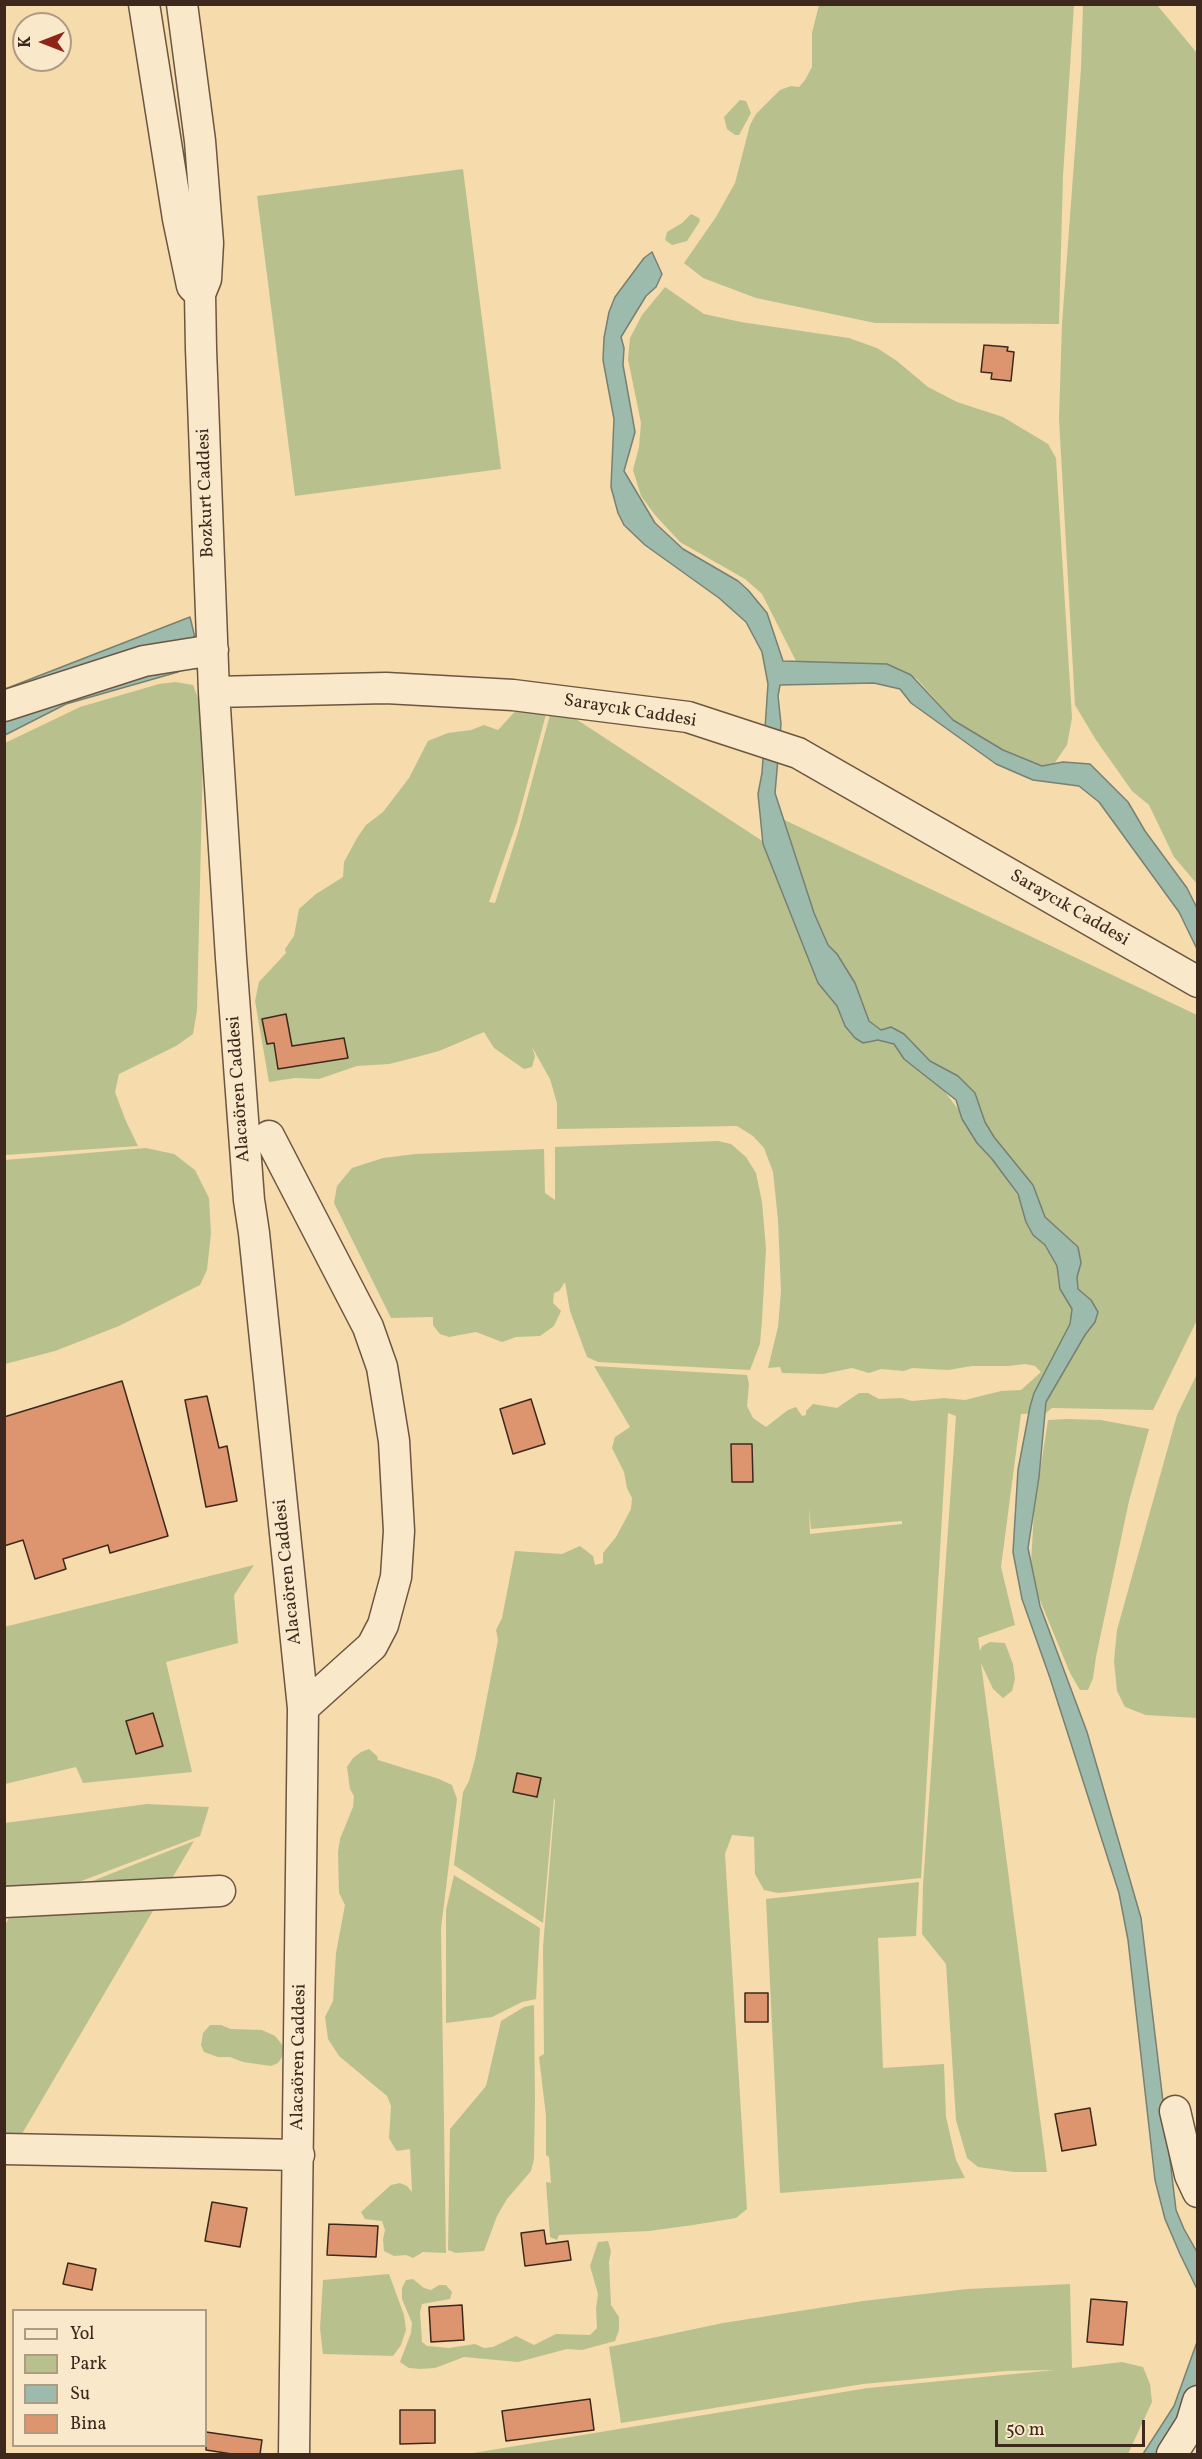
<!DOCTYPE html>
<meta charset="utf-8">
<style>
body{margin:0}
#map{position:relative;width:1202px;height:2459px;overflow:hidden;background:#f6dbac;font-family:Vollkorn,serif}
canvas{display:block}
.frame{position:absolute;inset:0;border:6px solid #3e281d;pointer-events:none}
.legend{position:absolute;left:12px;top:2309px;width:195px;height:138px;box-sizing:border-box;background:#f9e8c9;border:2px solid #ae9b84;margin:0;padding:8px 10px;list-style:none;font-size:18px;color:#3e281d}
.legend li{display:flex;align-items:center;gap:12px;height:30px}
.legend b{width:30px;border:2px solid #ae9b84}
.north{position:absolute;left:12px;top:12px;width:60px;height:60px;box-sizing:border-box;background:#f9e8c9;border:2px solid #ae9b84;border-radius:50%;rotate:270deg;font-size:16px;font-weight:700;line-height:24px;text-align:center;color:#3e281d}
.north::after{content:'';display:block;margin:auto;width:21px;height:27px;background:#8f2418;clip-path:polygon(50% 0,100% 100%,50% 72%,0 100%)}
.scale{position:absolute;left:995px;top:2420px;width:150px;height:27px;box-sizing:border-box;border:3px solid #3e281d;border-top:0;padding-left:8px;font-size:18px;line-height:21px;white-space:nowrap;color:#3e281d;-webkit-text-stroke:4px #f9e8c9;paint-order:stroke}
</style>
<div id="map">
<canvas width="1202" height="2459"></canvas>
<div class="frame"></div>
<ul class="legend">
<li><b style="height:8px;background:#f9e8c9"></b>Yol</li>
<li><b style="height:16px;background:#b8c18d"></b>Park</li>
<li><b style="height:16px;background:#9dbbad"></b>Su</li>
<li><b style="height:16px;background:#dd9570"></b>Bina</li>
</ul>
<div class="north">K</div>
<div class="scale">50 m</div>
</div>
<script>
const g = document.querySelector('canvas').getContext('2d');
g.lineJoin = 'round';
function paint(path, color) { g.fillStyle = color; g.fill(path, 'evenodd'); }
const poly = rows => new Path2D(rows.map(r => 'M' + r).join(''));
function strokePath(path, color, width, dash) { g.strokeStyle = color; g.lineWidth = width; g.lineCap = dash ? 'butt' : 'round'; g.setLineDash(dash || []); g.stroke(path); }
function label(font, color, halo, rows, align = 'center') {
  g.font = font + ' Vollkorn,serif'; g.lineWidth = 6; g.setLineDash([]); g.textBaseline = 'middle'; g.strokeStyle = halo; g.fillStyle = color; for (const [text, x, y, turn = 0] of rows) {
    g.save(); g.translate(x, y); g.rotate((+turn || 0) * Math.PI / 180); g.textAlign = isNaN(turn) ? turn : align; if (halo) g.strokeText(text, 0, 0); g.fillText(text, 0, 0); g.restore();
  }
}
const green = poly([
 [819,5,1074,5,1063,176,1059,324,875,323,756,298,703,278,684,263,716,217,735,183,750,125,756,114,780,90,791,86,799,87,805,80,812,67,812,33],
 [1083,5,1157,5,1197,53,1197,884,1174,857,1149,805,1132,791,1096,740,1075,705,1059,419,1062,324,1081,68],
 [740,100,746,101,751,113,739,135,735,135,727,129,724,117],
 [463,169,501,469,295,496,257,196],
 [691,214,699,218,700,221,687,241,672,245,665,240,667,232,682,223],
 [665,287,704,314,741,322,849,338,877,348,897,361,928,387,957,402,1003,417,1048,444,1056,458,1072,718,1067,745,1054,764,1042,766,1016,757,959,726,917,679,902,671,882,668,797,663,762,594,745,579,680,542,655,515,641,496,633,470,639,447,641,423,628,359,630,338,642,315],
 [175,682,193,685,204,714,197,1011,193,1034,176,1046,119,1074,115,1092,125,1119,138,1146,5,1155,5,743,80,707,159,684],
 [542,682,549,699,545,718,517,822,489,902,495,903,518,832,553,704,767,844,843,1001,862,1034,888,1039,873,1033,821,950,776,816,1197,1015,1197,1320,1153,1410,1052,1408,1046,1413,1021,1414,1001,1567,1015,1625,978,1638,980,1651,982,1646,990,1642,1005,1643,1013,1664,1015,1679,1012,1691,1003,1698,993,1689,981,1663,1047,2172,1014,2172,978,2167,967,2158,956,2120,946,1964,922,1934,923,1885,956,1416,948,1413,921,1878,778,1893,764,1890,755,1874,754,1837,732,1835,725,1854,747,2209,736,2218,693,2225,649,2231,559,2235,557,2240,550,2237,546,2182,551,2183,549,2157,546,2155,546,2116,539,2057,544,2054,543,1947,555,1800,554,1798,543,1923,454,1865,463,1792,469,1781,475,1759,498,1640,496,1630,502,1618,515,1551,562,1554,580,1546,593,1556,595,1565,603,1563,603,1553,616,1537,631,1509,632,1498,627,1488,624,1472,612,1448,615,1437,630,1427,594,1366,747,1375,749,1384,747,1406,753,1418,766,1427,788,1410,796,1407,802,1416,806,1415,806,1411,813,1404,837,1408,859,1393,868,1393,879,1399,901,1398,912,1401,944,1398,965,1400,1001,1391,1021,1390,1041,1372,1035,1366,1025,1364,1008,1366,972,1366,948,1370,912,1368,904,1371,881,1369,869,1373,852,1368,823,1374,782,1373,780,1367,768,1368,778,1327,781,1291,778,1220,773,1172,764,1148,753,1136,737,1126,557,1129,557,1103,550,1079,532,1047,535,1056,532,1067,524,1069,494,1048,484,1032,439,1051,413,1058,389,1064,357,1066,319,1079,295,1078,269,1082,255,1001,259,982,286,953,285,949,294,936,299,909,316,894,343,877,344,862,357,838,366,825,383,812,409,778,428,741,448,733,471,730,484,725,498,730],
 [894,1041,900,1042,971,1110,1049,1243,974,1130,932,1075],
 [1050,1246,1090,1316,1072,1346,1066,1339,1077,1318],
 [809,1508,811,1529,902,1521,902,1524,810,1534],
 [718,1141,731,1144,746,1157,756,1173,762,1202,766,1249,762,1320,760,1344,750,1370,598,1362,587,1357,570,1311,565,1282,559,1291,554,1293,553,1303,561,1311,554,1326,540,1336,516,1337,502,1342,476,1332,449,1337,440,1334,433,1325,433,1317,391,1318,334,1203,337,1186,352,1168,383,1158,415,1154,544,1149,545,1193,555,1200,555,1147],
 [146,1148,174,1154,195,1170,209,1198,211,1233,207,1270,200,1285,119,1326,55,1351,5,1364,5,1160],
 [1197,1374,1197,1718,1146,1715,1125,1707,1117,1691,1114,1661,1117,1630,1177,1415],
 [1068,1419,1101,1420,1149,1429,1129,1501,1096,1657,1093,1678,1088,1690,1080,1690,1070,1673,1037,1593,1031,1564,1034,1510,1048,1420],
 [254,1565,234,1595,238,1643,166,1662,192,1772,83,1783,76,1767,5,1784,4,1627],
 [369,1749,377,1756,378,1760,439,1779,452,1785,457,1799,441,1928,446,2253,423,2252,413,2258,406,2255,394,2256,384,2251,383,2239,385,2230,382,2221,365,2219,361,2212,391,2185,400,2183,407,2186,412,2192,410,2149,397,2151,394,2147,389,2138,391,2106,387,2096,339,2056,328,2039,325,2017,333,2001,336,1953,345,1905,339,1893,338,1852,340,1839,353,1807,354,1796,350,1789,347,1767,353,1758,361,1752],
 [147,1804,209,1807,200,1836,5,1910,5,1823],
 [194,1841,6,2161,5,2164,4,1928,11,1913],
 [454,1875,540,1928,536,1999,522,2002,492,2017,446,2023,446,1910],
 [919,1882,916,1936,878,1938,883,2068,944,2064,946,2117,956,2160,965,2178,780,2193,766,1899],
 [534,2005,535,2101,534,2159,531,2171,507,2199,497,2216,484,2251,456,2253,448,2250,450,2129,486,2086,501,2021,524,2007],
 [210,2025,221,2025,231,2029,262,2030,275,2036,284,2047,282,2057,278,2063,271,2066,243,2062,230,2057,218,2057,204,2052,201,2045,203,2033],
 [608,2241,611,2251,609,2262,611,2305,619,2317,619,2330,615,2341,582,2350,567,2349,518,2362,464,2357,435,2368,420,2369,409,2368,400,2362,411,2333,412,2323,402,2299,402,2288,406,2280,413,2279,424,2288,431,2290,439,2285,446,2285,452,2292,450,2299,422,2304,420,2312,422,2342,427,2346,449,2348,475,2344,484,2348,493,2347,516,2336,534,2345,556,2334,590,2335,597,2328,596,2309,598,2294,590,2266,598,2242],
 [389,2274,404,2315,406,2330,401,2345,393,2356,323,2354,320,2328,323,2280],
 [1070,2284,1072,2368,1122,2362,1143,2367,1150,2384,1152,2402,1128,2454,467,2454,868,2388,1055,2370,1005,2371,863,2384,621,2423,609,2347,723,2323,863,2301,967,2289]
]);
const water = poly([
 [652,252,662,274,656,287,646,296,621,337,624,348,623,365,635,432,624,471,655,523,683,549,738,581,748,590,767,613,783,661,887,664,911,675,953,720,1003,750,1042,766,1063,762,1090,764,1128,802,1145,831,1187,888,1197,908,1197,949,1179,912,1099,802,1079,786,1033,780,996,764,911,703,900,689,874,683,780,685,778,696,781,724,775,793,814,913,828,945,837,954,855,983,869,1021,881,1030,891,1027,904,1034,930,1061,958,1076,975,1093,985,1122,994,1137,1033,1185,1045,1217,1078,1247,1081,1263,1077,1277,1078,1289,1091,1300,1098,1312,1095,1322,1085,1335,1046,1402,1039,1477,1028,1548,1040,1606,1087,1732,1141,1918,1176,2210,1184,2229,1197,2252,1197,2289,1180,2254,1165,2219,1155,2180,1128,1940,1119,1893,1050,1678,1022,1599,1013,1552,1018,1470,1030,1407,1034,1393,1070,1324,1072,1309,1060,1289,1057,1266,1045,1245,1033,1235,1026,1222,1018,1194,992,1159,977,1143,962,1119,956,1100,904,1059,894,1044,878,1040,863,1043,855,1038,845,1026,837,1006,818,983,763,844,758,794,762,773,768,684,762,652,746,622,719,598,645,545,624,525,618,513,611,487,614,419,603,360,604,338,609,312,615,297,644,258,652,252],
 [190,617,197,646,178,672,66,704,5,735,5,689,190,617],
 [1197,2342,1197,2386,1193,2397,1162,2454,1143,2454,1174,2406,1197,2342]
]);
const building = poly([
 [984,345,1008,347,1007,351,1014,352,1011,381,991,379,992,373,981,372,984,345],
 [286,1014,292,1046,344,1038,348,1058,278,1069,274,1043,267,1044,262,1019,286,1014],
 [122,1381,168,1536,110,1553,108,1545,63,1559,66,1569,35,1579,23,1540,4,1546,4,1417,122,1381],
 [207,1396,219,1448,227,1446,237,1501,206,1507,185,1400,207,1396],
 [531,1399,545,1444,513,1454,500,1409,531,1399],
 [731,1444,752,1444,753,1482,732,1482,731,1444],
 [153,1713,163,1746,136,1754,126,1721,153,1713],
 [517,1773,541,1778,537,1797,513,1792,517,1773],
 [745,1993,768,1993,768,2022,745,2022,745,1993],
 [1090,2108,1096,2145,1062,2151,1055,2114,1090,2108],
 [212,2202,247,2208,240,2247,205,2241,212,2202],
 [329,2224,378,2226,376,2257,327,2255,329,2224],
 [544,2230,546,2244,568,2241,571,2260,525,2266,521,2233,544,2230],
 [68,2263,96,2269,92,2290,63,2284,68,2263],
 [1091,2299,1127,2302,1123,2345,1087,2342,1091,2299],
 [462,2305,464,2340,431,2342,429,2307,462,2305],
 [590,2399,594,2430,506,2441,502,2411,590,2399],
 [400,2410,435,2410,435,2443,400,2444,400,2410],
 [206,2432,262,2440,260,2454,232,2454,206,2450,206,2432]
]);
const minor = poly([
 [144,4,178,219,192,286,200,294],
 [182,4,200,141,208,243,206,279,200,294,201,349,214,692,231,958,249,1200,254,1233,303,1708,294,2454],
 [214,692,386,688,513,695,688,717,798,753,1198,982],
 [4,706,144,661,213,650],
 [269,1136,368,1327,382,1367,394,1441,399,1531,396,1577,383,1625,372,1646,303,1708],
 [4,1902,220,1891],
 [1175,2111,1190,2175,1198,2192],
 [4,2149,299,2155],
 [1172,2454,1191,2424,1198,2401]
]);
const streetNames = [
 ["Bozkurt Caddesi",207,493,-92],
 ["Saraycık Caddesi",630,712,9],
 ["Saraycık Caddesi",1069,909,30],
 ["Alacaören Caddesi",240,1089,-94],
 ["Alacaören Caddesi",289,1572,-96],
 ["Alacaören Caddesi",300,2057,-89]
];
paint(green, '#b8c18d');
paint(water, '#9dbbad');
strokePath(water, '#778073', 1.5);
paint(building, '#dd9570');
strokePath(building, '#3e281d', 1.5);
strokePath(minor, '#6c5541', 33);
strokePath(minor, '#f9e8c9', 30);
label('18px', '#3e281d', '#f9e8c9', streetNames);
</script>
